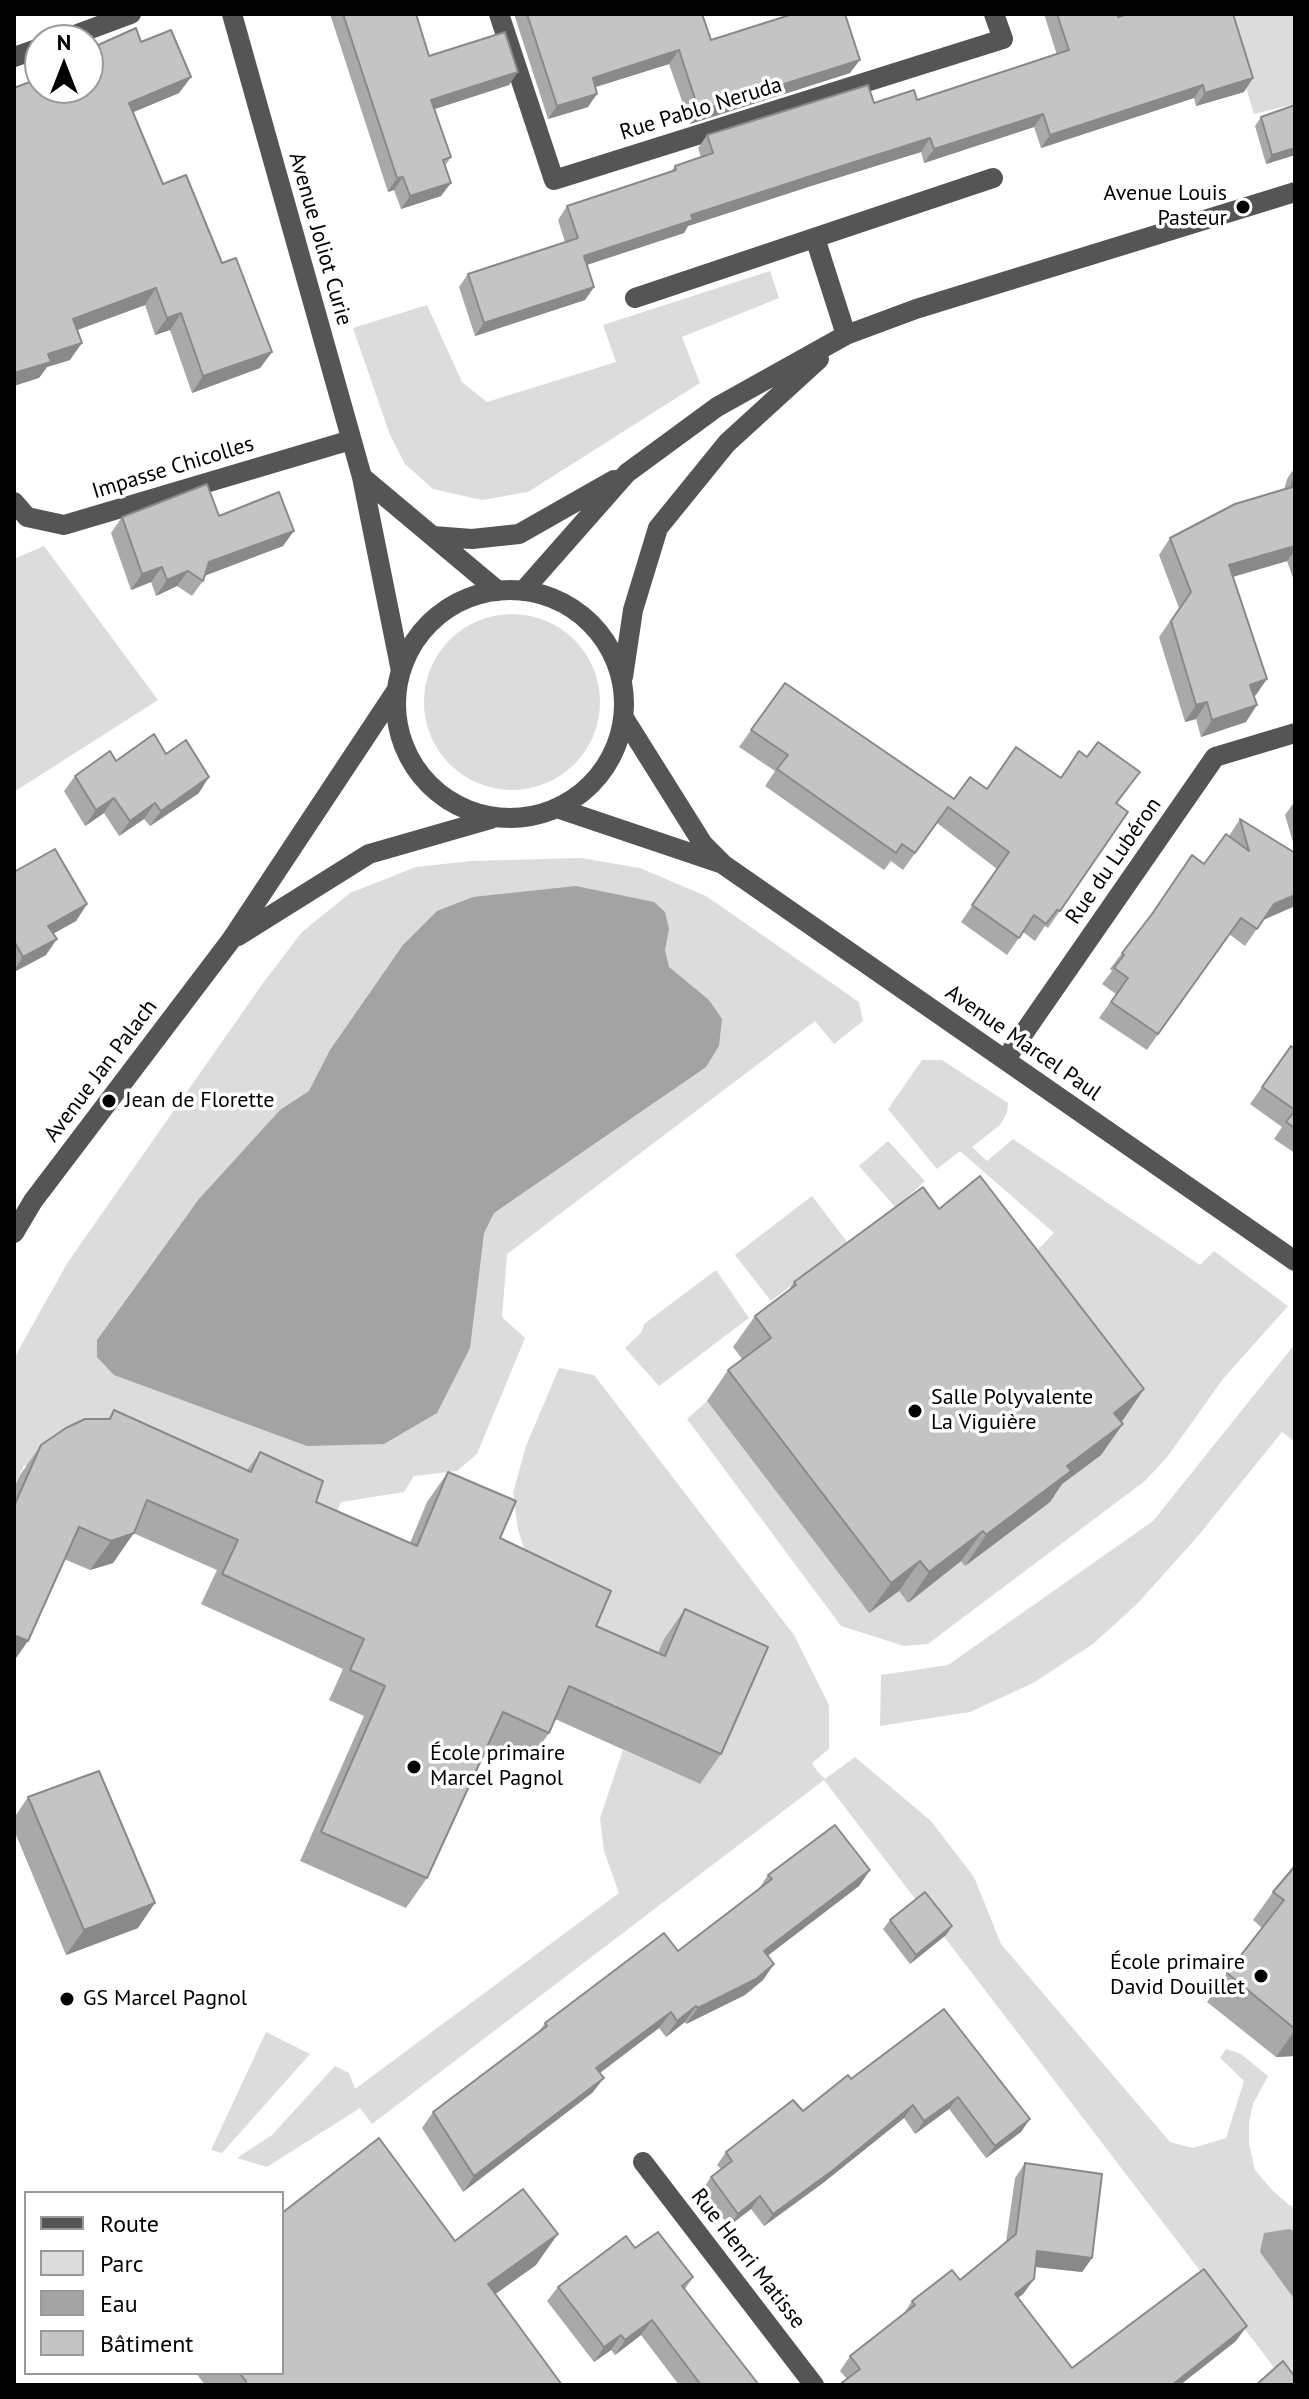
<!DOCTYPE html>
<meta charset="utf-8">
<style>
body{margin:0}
#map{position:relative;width:1309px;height:2399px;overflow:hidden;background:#fff;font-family:"PT Sans",sans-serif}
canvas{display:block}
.frame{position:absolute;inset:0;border:16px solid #000;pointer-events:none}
.legend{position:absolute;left:24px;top:2191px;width:260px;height:184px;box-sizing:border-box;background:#fff;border:2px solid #999;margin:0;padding:10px 14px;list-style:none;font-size:24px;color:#000}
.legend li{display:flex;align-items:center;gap:16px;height:40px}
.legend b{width:40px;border:2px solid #999}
.north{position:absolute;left:24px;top:24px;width:80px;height:80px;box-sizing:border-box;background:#fff;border:2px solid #999;border-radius:50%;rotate:0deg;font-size:22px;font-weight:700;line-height:32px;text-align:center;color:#000}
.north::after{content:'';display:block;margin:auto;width:28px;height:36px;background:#000;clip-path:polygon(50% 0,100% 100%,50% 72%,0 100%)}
</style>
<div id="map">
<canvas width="1309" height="2399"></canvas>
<div class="frame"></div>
<ul class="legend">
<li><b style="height:10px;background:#555"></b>Route</li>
<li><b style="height:22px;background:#dcdcdc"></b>Parc</li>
<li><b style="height:22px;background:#a3a3a3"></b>Eau</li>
<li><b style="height:22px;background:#c4c4c4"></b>Bâtiment</li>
</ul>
<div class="north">N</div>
</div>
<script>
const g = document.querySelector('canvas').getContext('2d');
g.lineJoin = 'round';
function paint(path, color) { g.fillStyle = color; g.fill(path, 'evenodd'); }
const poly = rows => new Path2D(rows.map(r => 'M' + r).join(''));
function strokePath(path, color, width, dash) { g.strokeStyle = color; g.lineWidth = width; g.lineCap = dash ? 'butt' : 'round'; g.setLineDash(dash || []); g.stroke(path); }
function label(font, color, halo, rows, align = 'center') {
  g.font = font + ' "PT Sans",sans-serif'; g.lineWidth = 7; g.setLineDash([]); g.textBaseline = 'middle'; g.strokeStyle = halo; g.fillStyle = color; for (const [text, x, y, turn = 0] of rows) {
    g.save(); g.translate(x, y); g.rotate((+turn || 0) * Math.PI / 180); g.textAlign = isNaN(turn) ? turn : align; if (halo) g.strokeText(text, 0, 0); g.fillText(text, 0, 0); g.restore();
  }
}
const green = poly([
 [1224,14,1295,14,1295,104,1254,114],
 [770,271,779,298,682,337,700,383,528,492,482,500,433,489,405,464,390,435,353,328,427,305,462,382,487,402,616,362,603,325],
 [44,546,158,700,14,792,14,559],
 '424 702a88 88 0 1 1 176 0a88 88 0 1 1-176 0Z',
 [581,858,640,868,706,896,859,1002,863,1021,834,1044,815,1021,507,1254,502,1317,525,1338,477,1454,457,1471,414,1476,404,1492,341,1502,324,1543,36,1471,24,1465,14,1488,14,1361,18,1351,68,1262,263,983,302,932,350,893,416,867,471,861],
 [922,1060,942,1060,1008,1103,1007,1113,1000,1125,972,1147,987,1161,1013,1139,1200,1265,1214,1251,1288,1306,1223,1379,1168,1456,1145,1481,928,1644,904,1646,841,1626,687,1419,707,1401,869,1613,899,1591,908,1603,958,1557,965,1565,1012,1276,1054,1233,960,1151,937,1169,888,1109],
 [888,1141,925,1181,896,1208,859,1166],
 [812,1196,848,1243,771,1301,735,1255],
 [716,1270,749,1318,659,1386,625,1348,641,1333,644,1324],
 [1295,1344,1295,1442,1282,1432,1198,1536,1137,1604,1093,1644,1033,1683,970,1712,880,1726,881,1675,948,1665,1153,1521],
 [559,1368,594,1375,794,1635,829,1705,829,1749,812,1763,817,1771,825,1779,855,1757,931,1821,974,1877,1001,1944,1170,2142,1193,2148,1226,2138,1244,2081,1220,2058,1226,2049,1241,2054,1268,2076,1253,2104,1249,2123,1249,2144,1255,2170,1272,2190,1289,2205,1295,2207,1295,2385,1276,2370,824,1780,372,2124,360,2108,267,2167,237,2158,272,2135,335,2066,349,2073,355,2089,619,1893,604,1851,600,1818,623,1750,700,1784,664,1639,644,1686,540,1597,518,1530,513,1493,526,1446],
 [266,2032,310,2054,222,2153,211,2150]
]);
const water = poly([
 [576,886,654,902,665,912,669,929,665,950,669,967,709,1000,722,1019,719,1046,706,1067,494,1213,484,1233,470,1348,437,1413,384,1444,307,1446,114,1375,97,1357,97,1340,199,1199,280,1110,309,1091,330,1050,403,945,437,911,473,897],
 [1289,2229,1295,2231,1295,2300,1260,2252,1264,2233]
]);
const minor = poly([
 [232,14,362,477,401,671],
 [499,14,554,180,1003,39,994,14],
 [61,40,131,14],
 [14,57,40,48],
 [815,238,846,335],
 [635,298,993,178],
 [362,477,498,591],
 [14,502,27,517,64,525,351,440],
 [433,536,472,539,519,534,614,480],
 '396 704a114 114 0 1 1 228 0a114 114 0 1 1-228 0Z',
 [523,591,627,473,717,407,846,335,916,309,1295,192],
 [623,677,633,610,658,528,727,443,819,359],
 [624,718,703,844,724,865,1295,1261],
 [557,808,720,863],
 [238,936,369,854,491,819],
 [1005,1060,1215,757,1295,733],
 [14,1233,33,1201,231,940,396,691],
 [643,2162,814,2385]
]);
const wall = poly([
 [330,14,416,14,429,56,509,85,435,109,451,157,445,166,441,196,401,209,394,190,388,192],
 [514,14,702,14,711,40,850,73,690,124,669,64,595,87,588,107,548,119],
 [1044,14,1118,14,1118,17,1244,92,1196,106,1194,98,1041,148,1034,127,924,163,921,152,811,186,688,226,684,233,587,265,594,287,585,300,475,336,459,287,468,274,565,242,558,220,567,206,670,173,675,166,701,157,698,148,707,135,874,103,917,100,1057,55],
 [141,42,191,77,179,93,133,112,163,184,222,263,272,352,260,368,192,393,170,330,155,335,145,305,77,330,70,360,47,367,39,378,88,88,88,57,96,46],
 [1295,105,1295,155,1266,164,1255,126,1261,117],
 [1295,467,1295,578,1293,578,1287,561,1233,577,1256,695,1254,696,1246,722,1201,737,1196,719,1185,722,1159,637,1179,608,1159,555,1170,538,1284,490,1287,479],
 [219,516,283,546,205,575,203,581,192,596,177,586,156,596,151,582,131,590,111,533,122,517],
 [785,683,954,799,987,789,1060,778,1087,757,1140,772,1117,804,1128,812,1048,928,1045,926,1035,941,1023,932,1007,955,961,922,997,869,937,823,903,870,891,861,884,870,765,786,775,771,739,747],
 [166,754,199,793,150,826,144,819,119,836,104,813,85,826,64,791,75,776,116,761],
 [1295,801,1295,849,1285,815],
 [1240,819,1295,853,1295,906,1263,920,1245,946,1229,934,1147,1050,1099,1018,1116,994,1102,984,1112,971,1110,969,1122,953,1229,836],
 [14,872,87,904,76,921,53,933,46,955,14,972],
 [1291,1046,1295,1049,1295,1153,1274,1139,1282,1127,1250,1104],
 [939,1209,1144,1389,1121,1422,1101,1455,1062,1484,1050,1502,965,1566,961,1561,908,1603,899,1591,869,1613,707,1401,728,1370,743,1360,733,1347,755,1316,788,1291,794,1282],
 [114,1410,247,1470,260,1452,316,1502,410,1543,427,1502,448,1472,500,1538,596,1626,658,1653,664,1639,685,1609,721,1754,700,1784,555,1719,549,1733,528,1763,488,1745,427,1878,406,1908,300,1861,364,1716,329,1700,343,1669,201,1604,217,1570,133,1533,113,1563,90,1570,64,1559,14,1661,14,1488,20,1475,41,1445,108,1419],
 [28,1797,138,1928,66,1955,14,1830,14,1818],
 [1295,1866,1295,2056,1276,2057,1207,2002,1227,1973,1262,1928,1253,1920,1273,1892],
 [870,1870,859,1886,768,1955,774,1964,763,1980,745,1995,686,2024,685,2022,666,2037,659,2028,600,2073,604,2078,592,2093,463,2192,422,2128,433,2112,538,2033,545,2023,678,1951,758,1890,768,1875],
 [890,1920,952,1926,946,1935,910,1964,883,1929],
 [944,2009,1021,2132,986,2158,949,2109,915,2134,904,2118,823,2183,764,2226,751,2209,729,2226,702,2190,711,2177,721,2169,717,2165,726,2152,803,2111,851,2079],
 [1025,2163,1092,2258,1082,2272,1035,2267,1034,2279,1023,2294,1018,2298,1072,2368,1236,2341,1180,2385,839,2385,847,2379,840,2371,850,2356,903,2315,912,2301,960,2280,1006,2242,1015,2178],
 [455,2241,536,2265,495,2294,562,2385,205,2385,196,2373,282,2373],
 [635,2248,693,2277,685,2289,759,2385,679,2385,641,2335,615,2355,611,2350,594,2362,547,2301,558,2287]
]);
const shadedWall = poly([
 [679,50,669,64,583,91,593,78],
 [860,60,850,73,690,124,699,111],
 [518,72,509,85,422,113,431,100],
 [191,77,179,93,117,119,129,103],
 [1253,78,1244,92,1196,106,1205,93],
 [1203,85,1194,98,1041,148,1050,135],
 [597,94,588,107,548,119,557,106],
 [1043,114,1034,127,924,163,934,149],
 [930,138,921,152,811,186,688,226,684,233,574,269,584,256,691,215,820,173],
 [1295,148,1295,155,1266,164,1272,155],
 [403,177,394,190,388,192,397,178],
 [451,183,441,196,401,209,410,196],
 [594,287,585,300,475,336,484,323],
 [156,288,145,305,61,336,73,319],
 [181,313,170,330,155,335,167,318],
 [82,343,70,360,47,367,39,378,14,386,14,373,48,354],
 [272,352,260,368,192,393,203,376],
 [294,531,283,546,199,578,209,562],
 [1295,546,1295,550,1287,561,1218,581,1229,565],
 [162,567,151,582,131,590,142,574],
 [188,571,177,586,156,596,167,580],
 [1267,679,1256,695,1239,702,1250,685],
 [1207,702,1196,719,1185,722,1196,705],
 [1257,705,1246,722,1201,737,1212,720],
 [209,777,199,793,150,826,161,811],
 [114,798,104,813,85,826,96,810],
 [155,803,144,819,119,836,130,821],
 [1295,895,1295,906,1263,920,1274,904],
 [87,904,76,921,37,943,48,926],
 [57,939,46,955,14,972,14,970,23,957],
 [1144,1389,1123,1420,1093,1443,1114,1413],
 [1123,1424,1101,1455,1062,1484,1050,1502,965,1566,986,1535,1067,1466],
 [983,1531,961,1561,908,1603,929,1572],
 [134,1533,113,1563,90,1570,111,1541],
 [920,1561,899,1591,869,1613,891,1583],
 [14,1635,28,1641,14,1661],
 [870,1870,859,1886,753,1967,764,1951],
 [155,1903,138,1928,66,1955,84,1930],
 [952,1926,946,1935,910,1964,916,1955],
 [774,1964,763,1980,745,1995,686,2024,698,2008],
 [696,2006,685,2022,666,2037,677,2021],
 [671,2012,659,2028,585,2084,596,2068],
 [1295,2030,1295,2056,1276,2057],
 [604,2078,592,2093,463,2192,474,2176],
 [958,2097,949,2109,915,2134,924,2121],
 [913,2105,904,2118,823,2183,764,2226,773,2214],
 [1030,2119,1021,2132,986,2158,995,2146],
 [760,2196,751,2209,729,2226,738,2214],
 [558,2234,536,2265,466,2315,488,2284],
 [1037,2251,1092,2258,1082,2272,1027,2266],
 [1034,2279,1023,2294,1004,2309,1015,2294],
 [652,2320,641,2335,615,2355,625,2340],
 [1247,2326,1236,2341,1180,2385,1172,2385],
 [621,2335,611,2350,594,2362,604,2347]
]);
const building = poly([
 [343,14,416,14,429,56,505,32,518,72,431,100,451,157,443,160,451,183,410,196,403,177,397,178,343,14],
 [527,14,702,14,711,40,793,14,845,14,860,60,699,111,679,50,593,78,597,94,557,106,527,14],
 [1057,14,1118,14,1118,17,1128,14,1233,14,1253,78,1205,93,1203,85,1050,135,1043,114,934,149,930,138,820,173,691,215,693,220,584,256,594,287,484,323,468,274,578,238,567,206,676,170,675,166,713,153,707,135,868,85,874,103,914,90,917,100,1069,50,1057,14],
 [136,28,141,42,171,30,191,77,129,103,163,184,186,175,222,263,236,258,272,352,203,376,181,313,167,318,156,288,73,319,82,343,48,354,51,362,14,373,14,88,40,78,40,88,88,88,88,59,100,54,96,46,136,28],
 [1295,105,1295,148,1272,155,1261,117,1295,105],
 [1295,475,1295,546,1229,565,1267,679,1250,685,1257,705,1212,720,1207,702,1196,705,1171,621,1191,592,1170,538,1235,504,1292,487,1295,475],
 [207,484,219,516,279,492,294,531,209,562,203,581,188,571,167,580,162,567,142,574,122,517,207,484],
 [785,683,954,799,970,777,987,789,1016,747,1061,778,1079,751,1087,757,1098,742,1140,772,1116,803,1128,812,1060,911,1057,910,1046,924,1034,915,1019,938,972,905,1009,852,948,807,915,853,902,844,896,853,777,769,788,755,751,730,785,683],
 [154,734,166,754,186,740,209,777,161,811,155,803,130,821,114,798,96,810,75,776,110,751,116,761,154,734],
 [1240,819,1295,853,1295,895,1274,904,1257,929,1241,918,1158,1034,1111,1002,1128,978,1114,968,1124,955,1122,953,1152,914,1192,855,1204,864,1226,834,1249,851,1240,819],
 [55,849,87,904,48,926,57,939,23,957,14,941,14,872,55,849],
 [1291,1046,1295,1049,1295,1128,1286,1122,1295,1110,1262,1087,1291,1046],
 [980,1176,1144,1389,1114,1413,1123,1424,1067,1466,1071,1471,986,1535,983,1531,929,1572,920,1561,891,1583,728,1370,771,1338,755,1316,796,1285,794,1282,923,1187,939,1209,980,1176],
 [114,1410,251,1472,260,1452,323,1481,316,1502,417,1546,448,1472,516,1501,500,1538,611,1591,596,1626,665,1656,685,1609,768,1647,721,1754,569,1686,549,1733,503,1712,427,1878,321,1832,385,1686,350,1670,364,1639,222,1574,238,1540,147,1500,134,1533,111,1541,79,1527,28,1641,14,1635,14,1506,41,1445,66,1428,85,1419,110,1419,114,1410],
 [99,1771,155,1903,84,1930,28,1797,99,1771],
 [835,1825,870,1870,764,1951,774,1964,756,1979,698,2008,696,2006,677,2021,671,2012,596,2068,604,2078,474,2176,433,2112,547,2026,545,2023,664,1933,678,1951,772,1879,768,1875,835,1825],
 [1295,1866,1295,2029,1227,1973,1284,1900,1273,1892,1295,1866],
 [925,1892,952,1926,916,1955,890,1920,925,1892],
 [944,2009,1030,2119,995,2146,958,2097,924,2121,913,2105,832,2171,773,2214,760,2196,738,2214,711,2177,732,2161,726,2152,793,2100,803,2111,848,2075,851,2079,944,2009],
 [379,2138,455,2241,523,2189,558,2234,488,2284,562,2385,246,2385,246,2381,239,2373,282,2373,282,2213,379,2138],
 [1025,2163,1102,2174,1092,2258,1037,2251,1034,2279,1015,2294,1072,2368,1204,2269,1247,2326,1172,2385,839,2385,860,2369,850,2356,915,2305,912,2301,952,2270,960,2280,1016,2234,1025,2163],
 [658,2232,693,2277,682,2286,759,2385,701,2385,652,2320,625,2340,621,2335,604,2347,558,2287,626,2236,635,2248,658,2232],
 [1283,2361,1295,2377,1295,2385,1256,2385,1283,2361]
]);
const markers = [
 [1243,207,8,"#000"],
 [109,1101,8,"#000"],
 [915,1411,8,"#000"],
 [414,1767,8,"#000"],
 [1261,1976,8,"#000"],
 [67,1999,8,"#000"]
];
const streetNames = [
 ["Rue Pablo Neruda",701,109,-17],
 ["Avenue Joliot Curie",320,239,74],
 ["Impasse Chicolles",173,468,-17],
 ["Rue du Lubéron",1114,861,-55],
 ["Avenue Marcel Paul",1023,1043,35],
 ["Avenue Jan Palach",101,1071,-53],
 ["Rue Henri Matisse",748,2259,52]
];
const poiNames = [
 ["Avenue Louis",1227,194,"right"],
 ["Pasteur",1227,219,"right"],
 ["Jean de Florette",125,1101],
 ["Salle Polyvalente",931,1398],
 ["La Viguière",931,1423],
 ["École primaire",430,1754],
 ["Marcel Pagnol",430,1779],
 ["École primaire",1245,1963,"right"],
 ["David Douillet",1245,1988,"right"],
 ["GS Marcel Pagnol",83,1999]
];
paint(green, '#dcdcdc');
paint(water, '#a3a3a3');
strokePath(minor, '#555', 20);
paint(wall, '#a9a9a9');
paint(shadedWall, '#898989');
paint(building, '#c4c4c4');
strokePath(building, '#898989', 2);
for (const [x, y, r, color] of markers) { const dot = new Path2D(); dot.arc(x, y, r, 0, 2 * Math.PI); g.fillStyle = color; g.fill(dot); strokePath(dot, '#fff', 3); }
label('22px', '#000', '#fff', streetNames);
label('22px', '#000', '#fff', poiNames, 'left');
</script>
